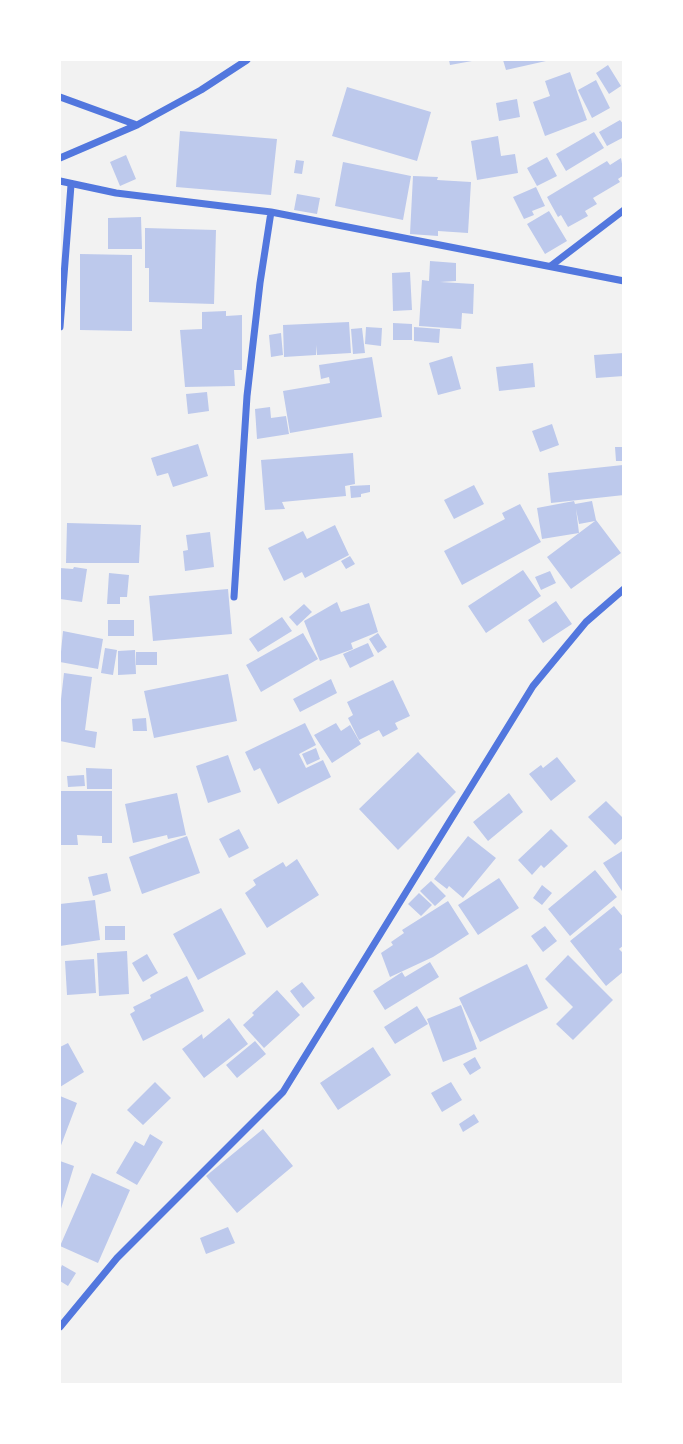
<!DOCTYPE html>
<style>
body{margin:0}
#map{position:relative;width:683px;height:1444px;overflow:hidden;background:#f2f2f2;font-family:Cabin,sans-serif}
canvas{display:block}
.frame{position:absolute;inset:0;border:61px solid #fff;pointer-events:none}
</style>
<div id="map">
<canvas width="683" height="1444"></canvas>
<div class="frame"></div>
</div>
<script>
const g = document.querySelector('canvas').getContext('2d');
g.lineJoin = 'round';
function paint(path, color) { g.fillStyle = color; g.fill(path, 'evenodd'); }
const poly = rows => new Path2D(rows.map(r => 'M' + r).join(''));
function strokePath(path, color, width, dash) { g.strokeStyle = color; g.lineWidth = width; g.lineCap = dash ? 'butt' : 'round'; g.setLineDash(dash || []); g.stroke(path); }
const building = poly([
 [449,60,472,60,472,61,450,65],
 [503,60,546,60,546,61,506,70],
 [608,65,621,86,609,94,596,73],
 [570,72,587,120,545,136,533,102,550,96,545,81],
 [596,80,610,108,592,118,578,90],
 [347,87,431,112,417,161,332,136],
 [517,99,520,117,499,121,496,103],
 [620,120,624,125,624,137,607,146,599,132],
 [180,131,277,139,271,195,176,187],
 [594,132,604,148,566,171,556,154],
 [498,136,501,156,515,154,518,173,477,180,471,141],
 [126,155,136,179,120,186,110,162],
 [547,157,557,176,537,186,527,168],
 [621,158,624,175,618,179,620,182,593,198,597,204,585,211,588,216,568,227,561,215,558,217,547,197,607,161,610,165],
 [296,160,304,161,302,174,294,173],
 [343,162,411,176,403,220,335,206],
 [413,176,438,177,437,180,471,182,468,233,438,231,438,236,410,234],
 [536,187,545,206,532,211,534,215,524,219,513,197],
 [297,194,320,198,317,214,294,210],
 [549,211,567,241,545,254,527,224],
 [141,217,142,249,108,249,108,218],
 [145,228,216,230,214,304,149,302,149,268,145,268],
 [80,254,132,255,132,331,80,330],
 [430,261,456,263,456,281,440,282,474,284,473,314,462,313,461,329,419,326,422,280,429,281],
 [410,272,412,310,393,311,392,273],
 [226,311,226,316,242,315,242,370,234,370,235,386,185,387,180,330,202,329,202,312],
 [349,322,351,353,317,355,316,345,316,355,284,357,283,325],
 [393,323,412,324,412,340,393,340],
 [366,327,382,328,381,346,365,344],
 [414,327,440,329,439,343,414,341],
 [362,328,365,353,353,354,351,329],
 [281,333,283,355,271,357,269,335],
 [624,353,624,376,596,378,594,355],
 [452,356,461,389,438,395,429,363],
 [372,357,382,417,290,433,283,391,330,383,329,377,321,379,319,365],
 [533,363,535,387,499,391,496,367],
 [207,392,209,411,188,414,186,394],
 [270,407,271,418,286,416,289,434,257,439,255,409],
 [552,424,559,445,540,452,532,431],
 [198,444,208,476,173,487,168,473,157,476,151,458],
 [615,447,624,447,624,461,616,461],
 [353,453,355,484,345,486,346,496,282,502,285,509,265,510,261,460],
 [623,465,624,495,551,503,548,473],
 [370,485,370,492,361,494,361,497,351,498,350,486],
 [474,485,484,504,454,519,444,500],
 [574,501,575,504,592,501,596,520,621,553,571,589,547,557,579,533,542,539,537,508],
 [576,509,579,524,595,521,579,533],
 [520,504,541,542,462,585,444,551,505,519,502,513],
 [67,523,141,525,139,563,66,563],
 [335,525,349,555,305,578,302,572,284,581,268,548,303,531,307,539],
 [210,532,214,567,185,571,183,551,188,550,186,535],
 [350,556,355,564,346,569,341,561],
 [74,567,87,569,82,602,60,599,60,568,73,569],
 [523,570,541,596,486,633,468,606],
 [550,571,556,583,541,590,535,577],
 [109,573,129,575,127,597,120,597,120,604,107,604],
 [228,589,232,634,153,641,149,596],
 [556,601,572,624,543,643,528,620],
 [337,602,341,612,369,603,378,632,351,643,353,649,320,661,304,621],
 [304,604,312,612,297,626,289,617],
 [282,617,292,631,258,652,249,639],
 [108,620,134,620,134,636,108,636],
 [63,631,103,639,98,669,60,662],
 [303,633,318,659,261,692,246,665],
 [378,633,387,647,378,653,369,639],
 [368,643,374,656,350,668,343,654],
 [105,648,117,650,113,675,101,673],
 [135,650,136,674,118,675,118,651],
 [136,652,157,652,157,665,136,665],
 [64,673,92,677,85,730,97,732,95,748,60,741,60,708],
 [228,674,237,721,154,738,144,691],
 [331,679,337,693,300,712,293,699],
 [393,680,410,716,395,723,398,729,383,737,379,730,359,740,348,718,353,715,347,702],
 [146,718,147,731,133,731,132,719],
 [305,723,316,745,299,754,306,768,323,760,331,777,278,804,260,768,254,771,245,752],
 [336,723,341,731,350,725,361,744,332,763,314,735],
 [316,748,320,759,307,765,302,754],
 [418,752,456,792,398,850,359,809],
 [228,755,241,792,208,803,196,766],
 [557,757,576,781,551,801,529,774,541,765,543,768],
 [86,768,112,769,112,789,87,789],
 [84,775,85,786,68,787,67,776],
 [60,791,112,791,112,843,102,843,102,836,77,835,78,845,60,845],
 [177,793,186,835,168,839,167,835,133,843,125,804],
 [509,793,523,812,488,841,473,822],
 [606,801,624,819,624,837,615,845,588,817],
 [239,829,249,848,229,858,219,839],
 [551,829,568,846,544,868,541,865,532,875,518,860],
 [187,836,200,873,142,894,129,857],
 [468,836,496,858,463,898,449,886,447,889,434,879],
 [624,850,624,894,603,863],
 [297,859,319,895,267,928,245,893,256,885,253,880,283,862,286,867],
 [595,870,617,897,570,936,548,909],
 [107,873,111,891,93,896,88,877],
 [499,878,519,908,478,935,458,905],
 [431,881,446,896,435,906,420,891],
 [542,885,552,893,542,905,533,898],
 [419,893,432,905,421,916,408,904],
 [95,900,100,940,60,946,60,904],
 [448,901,469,934,433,957,390,977,381,953,393,945,391,942,404,933,402,930],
 [614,906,624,918,624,945,619,949,624,954,624,971,606,986,570,941],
 [221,908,246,954,198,980,173,934],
 [105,926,125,926,125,940,105,940],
 [545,926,557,941,543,952,531,936],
 [127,951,129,994,99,996,97,953],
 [147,954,158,973,143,982,132,963],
 [568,955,613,1000,573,1040,556,1024,573,1007,545,979],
 [94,959,96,993,67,995,65,961],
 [430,962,439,977,385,1010,373,991,402,972,405,977],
 [527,964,548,1008,480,1042,459,998],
 [187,976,204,1011,143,1041,130,1014,135,1011,133,1007,151,998,150,995],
 [302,982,315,998,303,1008,290,991],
 [277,990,300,1015,264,1048,243,1025,254,1015,252,1013],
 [461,1005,477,1049,443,1062,427,1019],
 [417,1006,428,1024,395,1044,384,1027],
 [229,1018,248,1044,204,1078,182,1049,202,1034,203,1039],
 [255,1041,266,1054,237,1078,226,1065],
 [68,1043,84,1072,60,1087,60,1047],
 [373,1047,391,1075,338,1110,320,1083],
 [475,1057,481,1068,470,1075,463,1064],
 [155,1082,171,1098,143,1125,127,1110],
 [451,1082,462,1100,442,1112,431,1093],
 [60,1096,77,1103,60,1148],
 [474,1114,479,1122,463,1132,459,1124],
 [263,1129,293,1166,237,1213,206,1176],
 [150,1134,163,1142,137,1185,116,1173,135,1141,144,1146],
 [60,1161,74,1166,60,1212],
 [92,1173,130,1190,98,1263,60,1246],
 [228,1227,235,1243,206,1254,200,1238],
 [62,1265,76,1273,68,1286,60,1281,60,1270]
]);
const minor = poly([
 [60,97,137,125],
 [60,158,137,125,201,90,247,60],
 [60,181,116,193,271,212,624,281],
 [552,265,624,210],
 [60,327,71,185],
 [234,597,247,396,260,283,271,212],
 [60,1327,117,1258,283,1092,533,686,586,622,624,589]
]);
paint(building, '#bdc9ec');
strokePath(minor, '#5277de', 7);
</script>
